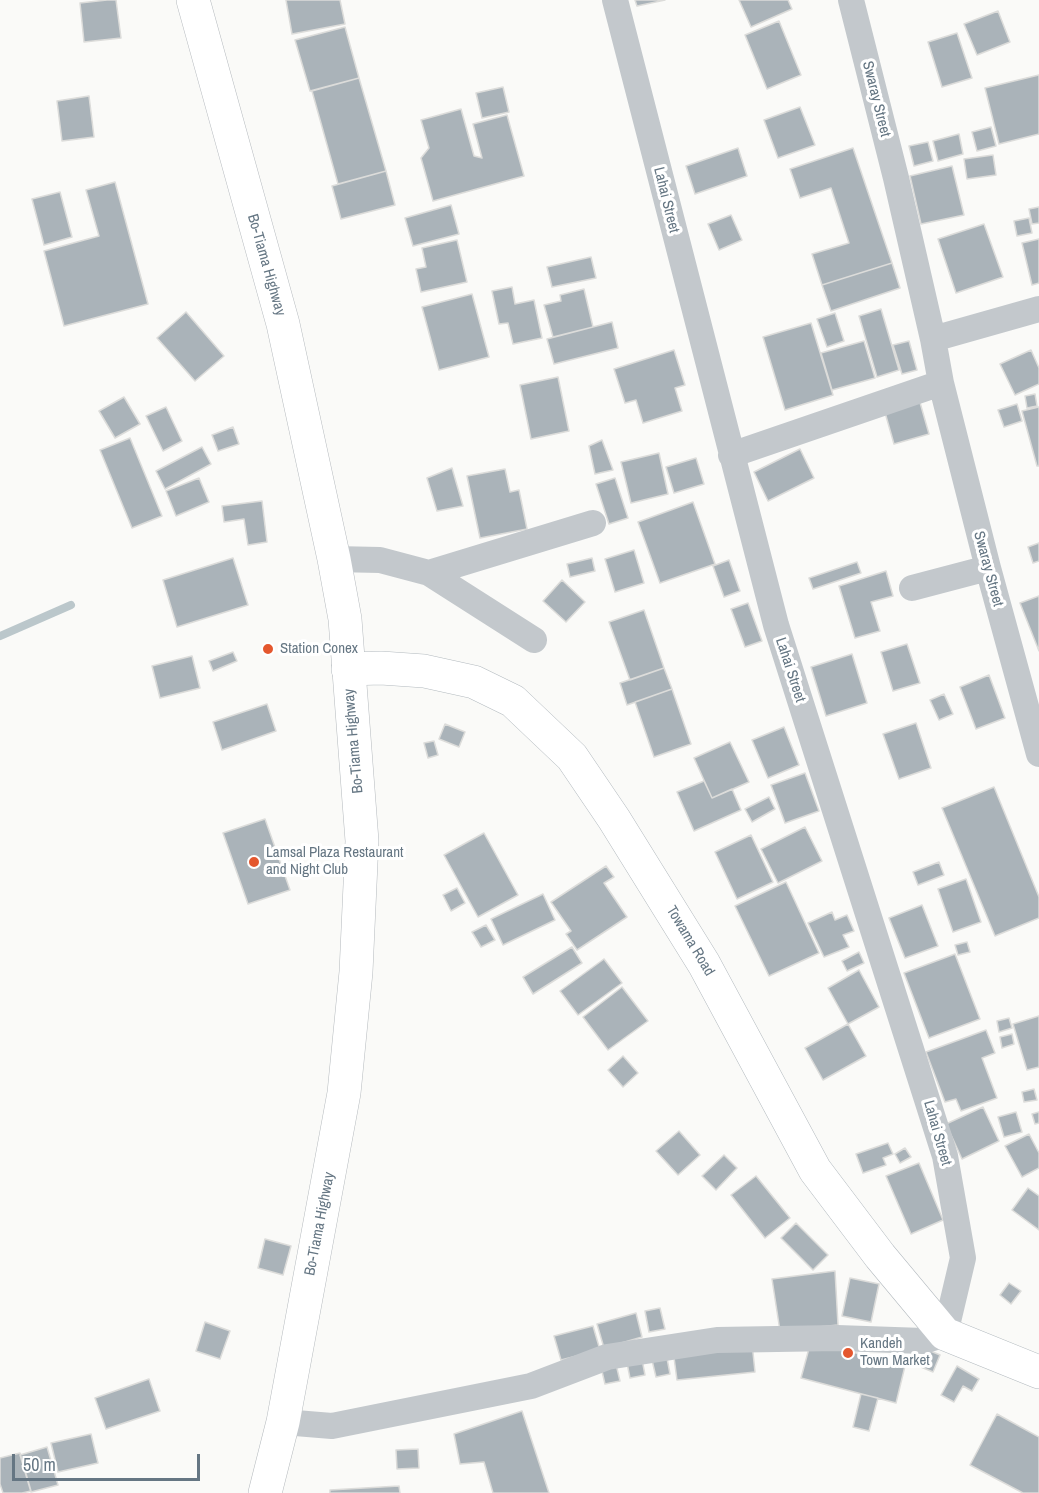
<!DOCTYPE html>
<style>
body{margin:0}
#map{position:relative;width:1039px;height:1493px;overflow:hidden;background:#fafaf8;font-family:"Archivo Narrow",sans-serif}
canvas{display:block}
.scale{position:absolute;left:12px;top:1454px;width:188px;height:27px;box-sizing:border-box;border:3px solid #657683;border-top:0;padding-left:8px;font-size:18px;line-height:21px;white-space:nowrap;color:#657683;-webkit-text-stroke:4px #fff;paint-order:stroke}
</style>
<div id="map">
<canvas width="1039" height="1493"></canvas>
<div class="scale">50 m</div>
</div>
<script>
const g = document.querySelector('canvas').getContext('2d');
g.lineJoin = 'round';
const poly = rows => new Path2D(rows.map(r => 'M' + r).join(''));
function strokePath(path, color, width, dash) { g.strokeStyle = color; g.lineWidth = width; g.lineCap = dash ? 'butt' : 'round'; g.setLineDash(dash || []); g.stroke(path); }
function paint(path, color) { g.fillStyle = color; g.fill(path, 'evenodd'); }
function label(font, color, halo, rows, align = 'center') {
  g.font = font + ' "Archivo Narrow",sans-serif'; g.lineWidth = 6; g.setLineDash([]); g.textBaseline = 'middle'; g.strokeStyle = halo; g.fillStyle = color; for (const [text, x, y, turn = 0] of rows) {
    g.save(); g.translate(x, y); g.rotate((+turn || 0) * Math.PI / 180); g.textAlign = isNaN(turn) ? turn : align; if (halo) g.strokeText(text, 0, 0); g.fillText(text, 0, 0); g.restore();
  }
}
const stream = poly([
 [0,636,71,605]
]);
const building = poly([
 [107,0,116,0,121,38,84,42,80,3,107,0],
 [286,0,340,0,345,24,292,34,286,0],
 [635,0,665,0,637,6,635,0],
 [739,0,788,0,792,9,751,27,739,0],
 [998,11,1010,42,977,55,964,24,998,11],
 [779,21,801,75,767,89,745,35,779,21],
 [345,27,359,78,310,91,295,40,345,27],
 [957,33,972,78,942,87,928,42,957,33],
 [1039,75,1039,134,999,144,985,88,1039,75],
 [359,78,386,171,338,184,312,91,359,78],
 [503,87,509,112,482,118,476,93,503,87],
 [89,96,94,137,62,141,57,101,89,96],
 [800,107,815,145,778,158,764,120,800,107],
 [461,109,474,156,482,158,473,124,507,115,524,176,433,201,421,158,429,148,421,120,461,109],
 [991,127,996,146,977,151,972,132,991,127],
 [959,134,963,154,938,161,933,141,959,134],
 [928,142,933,161,914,166,909,146,928,142],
 [738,148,747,176,695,194,686,166,738,148],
 [853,148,892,263,822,285,812,254,849,243,831,188,800,198,790,169,853,148],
 [993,155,996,175,967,179,964,159,993,155],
 [952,166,964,215,921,224,910,176,952,166],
 [386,171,395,205,341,219,332,186,386,171],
 [115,182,148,304,64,326,44,251,99,236,86,190,115,182],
 [60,192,72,237,44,245,32,199,60,192],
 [451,205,459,234,413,246,405,218,451,205],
 [1039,207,1039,223,1032,224,1029,209,1039,207],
 [731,215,742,240,719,250,708,224,731,215],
 [1029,218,1032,233,1017,236,1014,221,1029,218],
 [984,224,1003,277,956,293,938,239,984,224],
 [1039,239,1039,283,1032,285,1022,243,1039,239],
 [457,240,467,282,421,292,416,269,426,267,422,248,457,240],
 [591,257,596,278,552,287,547,267,591,257],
 [892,263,900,288,831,311,822,285,892,263],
 [512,287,515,304,534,300,542,338,513,344,508,323,499,324,492,291,512,287],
 [584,289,593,327,553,337,544,305,561,301,560,295,584,289],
 [472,294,489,357,439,370,422,307,472,294],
 [881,309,899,370,877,377,859,316,881,309],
 [186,312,224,356,195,381,157,338,186,312],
 [835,313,844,341,827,347,817,319,835,313],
 [612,322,618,348,554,364,547,339,612,322],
 [811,323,833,395,785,410,763,337,811,323],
 [864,341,875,378,832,390,821,353,864,341],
 [909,341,917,370,902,374,893,345,909,341],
 [674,350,685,385,675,388,682,411,643,423,636,400,625,403,614,369,674,350],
 [1031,350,1039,368,1039,384,1015,395,1000,364,1031,350],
 [558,377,569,431,531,439,520,385,558,377],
 [1035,394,1037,406,1027,408,1025,396,1035,394],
 [124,397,140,424,115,438,99,411,124,397],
 [919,399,929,434,894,444,884,409,919,399],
 [1017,404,1022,421,1004,427,998,410,1017,404],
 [166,407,182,441,163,451,146,416,166,407],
 [1039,407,1039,466,1037,466,1022,411,1039,407],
 [233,427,239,444,218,451,212,435,233,427],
 [130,438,162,516,132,528,100,450,130,438],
 [602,440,613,470,595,474,589,446,602,440],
 [202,447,211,464,165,489,156,471,202,447],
 [800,449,814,478,768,501,754,472,800,449],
 [659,453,668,494,631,503,621,462,659,453],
 [696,458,704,484,674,493,666,467,696,458],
 [452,468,463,506,437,511,427,478,452,468],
 [505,469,510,492,519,490,527,529,480,538,467,476,505,469],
 [199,478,209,502,176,516,166,491,199,478],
 [615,478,628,518,609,524,596,484,615,478],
 [262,501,267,542,248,545,244,519,224,522,222,506,262,501],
 [693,502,715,564,660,583,638,522,693,502],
 [1039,543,1039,561,1033,563,1028,547,1039,543],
 [634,550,644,583,615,592,605,559,634,550],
 [233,558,248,605,177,627,163,580,233,558],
 [592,558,595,571,570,577,567,564,592,558],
 [729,560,740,591,724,597,713,566,729,560],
 [857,562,861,573,813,589,809,578,857,562],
 [886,571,893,596,871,602,880,631,855,638,839,586,886,571],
 [562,580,585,602,566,622,543,601,562,580],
 [1039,596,1039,651,1020,603,1039,596],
 [748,603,762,641,745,647,731,609,748,603],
 [644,610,664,668,630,680,609,622,644,610],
 [907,644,920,683,893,691,881,652,907,644],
 [233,652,237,661,213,671,209,661,233,652],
 [852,654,867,703,826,716,811,667,852,654],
 [192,656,200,688,160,698,152,666,192,656],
 [664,668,672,689,627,705,620,683,664,668],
 [989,675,1005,718,976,729,960,687,989,675],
 [672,689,691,744,654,757,635,702,672,689],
 [944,694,953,714,939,720,930,700,944,694],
 [267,704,276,731,222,750,213,722,267,704],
 [916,723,931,768,899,779,883,734,916,723],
 [445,724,465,732,459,747,439,739,445,724],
 [784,727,799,765,768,778,752,740,784,727],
 [434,741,438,755,428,758,424,743,434,741],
 [730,742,749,782,712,798,694,758,730,742],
 [805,773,819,811,785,823,771,785,805,773],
 [704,781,712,798,732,789,741,810,694,831,677,792,704,781],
 [994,787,1039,897,1039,918,995,936,942,808,994,787],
 [769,797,775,809,752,822,745,809,769,797],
 [265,819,290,890,248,904,223,833,265,819],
 [805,827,822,861,778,883,761,849,805,827],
 [484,833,518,895,478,917,444,855,484,833],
 [751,835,773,882,737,899,715,852,751,835],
 [939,862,944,875,918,885,913,872,939,862],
 [606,866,614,877,604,883,627,917,577,950,566,934,571,931,551,902,606,866],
 [966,879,981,922,953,932,938,889,966,879],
 [786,882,819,953,769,976,735,906,786,882],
 [457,888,465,903,451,911,443,895,457,888],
 [543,894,555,920,503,945,491,919,543,894],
 [922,905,938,946,905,958,889,918,922,905],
 [832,912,835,920,847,915,854,931,843,935,849,947,824,957,808,923,832,912],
 [486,925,495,940,481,947,472,932,486,925],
 [967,942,970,952,958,955,955,945,967,942],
 [572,947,582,963,533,994,523,977,572,947],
 [859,952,864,963,847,971,842,961,859,952],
 [955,954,980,1019,929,1038,904,973,955,954],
 [604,959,622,983,578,1015,560,991,604,959],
 [859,970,879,1007,848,1024,828,988,859,970],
 [622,987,648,1021,608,1050,583,1017,622,987],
 [1039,1016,1039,1067,1027,1070,1013,1024,1039,1016],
 [1009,1018,1012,1028,999,1032,997,1021,1009,1018],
 [848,1024,866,1056,823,1080,805,1048,848,1024],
 [986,1030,995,1053,982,1058,997,1098,961,1111,956,1099,945,1102,926,1052,986,1030],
 [1012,1034,1014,1044,1002,1048,1000,1037,1012,1034],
 [623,1056,638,1073,623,1087,608,1070,623,1056],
 [1034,1089,1037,1100,1024,1102,1022,1092,1034,1089],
 [983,1107,999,1141,962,1159,946,1124,983,1107],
 [1016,1112,1022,1132,1004,1137,998,1117,1016,1112],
 [1039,1112,1039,1123,1035,1124,1032,1114,1039,1112],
 [679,1131,700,1155,678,1175,656,1151,679,1131],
 [1029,1134,1039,1153,1039,1168,1022,1177,1005,1146,1029,1134],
 [888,1143,893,1154,883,1158,886,1165,863,1173,856,1154,888,1143],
 [905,1148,911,1157,900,1163,895,1154,905,1148],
 [724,1155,737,1168,716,1190,702,1176,724,1155],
 [919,1163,943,1220,911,1234,886,1176,919,1163],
 [756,1176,790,1218,765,1238,731,1195,756,1176],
 [1028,1188,1039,1196,1039,1230,1012,1210,1028,1188],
 [796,1223,828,1255,813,1270,781,1238,796,1223],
 [265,1239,291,1246,283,1275,258,1268,265,1239],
 [835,1271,838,1325,780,1331,772,1279,835,1271],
 [850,1278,879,1284,871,1322,842,1316,850,1278],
 [1009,1283,1021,1291,1011,1304,1000,1295,1009,1283],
 [660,1308,665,1329,649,1332,645,1311,660,1308],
 [636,1313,642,1337,604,1348,597,1324,636,1313],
 [205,1322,230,1331,220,1359,196,1351,205,1322],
 [593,1326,600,1350,561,1360,554,1336,593,1326],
 [811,1341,905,1366,896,1403,801,1378,811,1341],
 [752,1343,755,1372,677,1380,673,1350,752,1343],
 [928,1350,940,1355,933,1372,921,1367,928,1350],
 [666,1353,670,1374,656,1377,651,1356,666,1353],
 [641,1354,645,1375,630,1378,626,1358,641,1354],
 [615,1360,620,1381,605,1384,600,1363,615,1360],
 [957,1366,979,1379,972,1391,963,1386,954,1402,941,1395,957,1366],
 [149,1379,160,1411,106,1429,95,1398,149,1379],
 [861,1394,878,1398,869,1431,853,1427,861,1394],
 [522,1411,549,1493,493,1493,484,1462,460,1464,454,1434,522,1411],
 [997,1414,1039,1437,1039,1493,1023,1493,970,1465,997,1414],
 [91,1434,98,1463,58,1472,51,1443,91,1434],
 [47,1447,58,1485,31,1492,20,1455,47,1447],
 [418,1449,419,1468,397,1469,396,1450,418,1449],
 [20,1453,31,1491,22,1493,3,1493,0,1484,0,1458,20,1453],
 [399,1486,400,1493,330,1493,330,1490,399,1486]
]);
const street = poly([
 [851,0,896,178,933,339,941,383,988,568,1039,754],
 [933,339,1039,309],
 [731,455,941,383],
 [334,559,380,560,429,573,534,640],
 [429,573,593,523],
 [912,588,988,568],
 [283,1422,332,1426,531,1386,607,1357,717,1340,837,1338,923,1341,945,1334,963,1258,945,1156,776,625,615,0]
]);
const secondary = poly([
 [348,669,381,668,424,671,474,682,513,701,572,757,614,819,704,964,815,1170,880,1256,945,1334,1039,1372]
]);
const highway = poly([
 [193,0,283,324,334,559,345,619,362,841,356,972,344,1093,283,1422,265,1493]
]);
const markers = [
 [268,649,6,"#e4572e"],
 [254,862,6,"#e4572e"],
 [848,1353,6,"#e4572e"]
];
const streetNames = [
 ["Swaray Street",876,99,76],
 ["Lahai Street",666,200,76],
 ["Bo-Tiama Highway",266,265,74],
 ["Swaray Street",988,569,75],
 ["Lahai Street",790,670,72],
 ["Bo-Tiama Highway",354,741,-95],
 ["Towama Road",690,941,59],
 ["Lahai Street",937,1133,74],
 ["Bo-Tiama Highway",320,1224,-79]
];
const poiNames = [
 ["Station Conex",280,649],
 ["Lamsal Plaza Restaurant",266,853],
 ["and Night Club",266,870],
 ["Kandeh",860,1344],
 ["Town Market",860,1361]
];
strokePath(stream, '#bbc7cb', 8);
paint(building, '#aab3b9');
strokePath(building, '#dcdcda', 1.5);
strokePath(secondary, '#b3babf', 34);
strokePath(highway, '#b4b9bd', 34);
strokePath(street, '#c3c8cc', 26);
strokePath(secondary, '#fff', 33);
strokePath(highway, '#fff', 33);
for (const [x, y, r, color] of markers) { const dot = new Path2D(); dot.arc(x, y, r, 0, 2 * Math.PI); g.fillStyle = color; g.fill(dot); strokePath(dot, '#fff', 2); }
label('15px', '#657683', '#fff', streetNames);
label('15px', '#657683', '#fff', poiNames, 'left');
</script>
